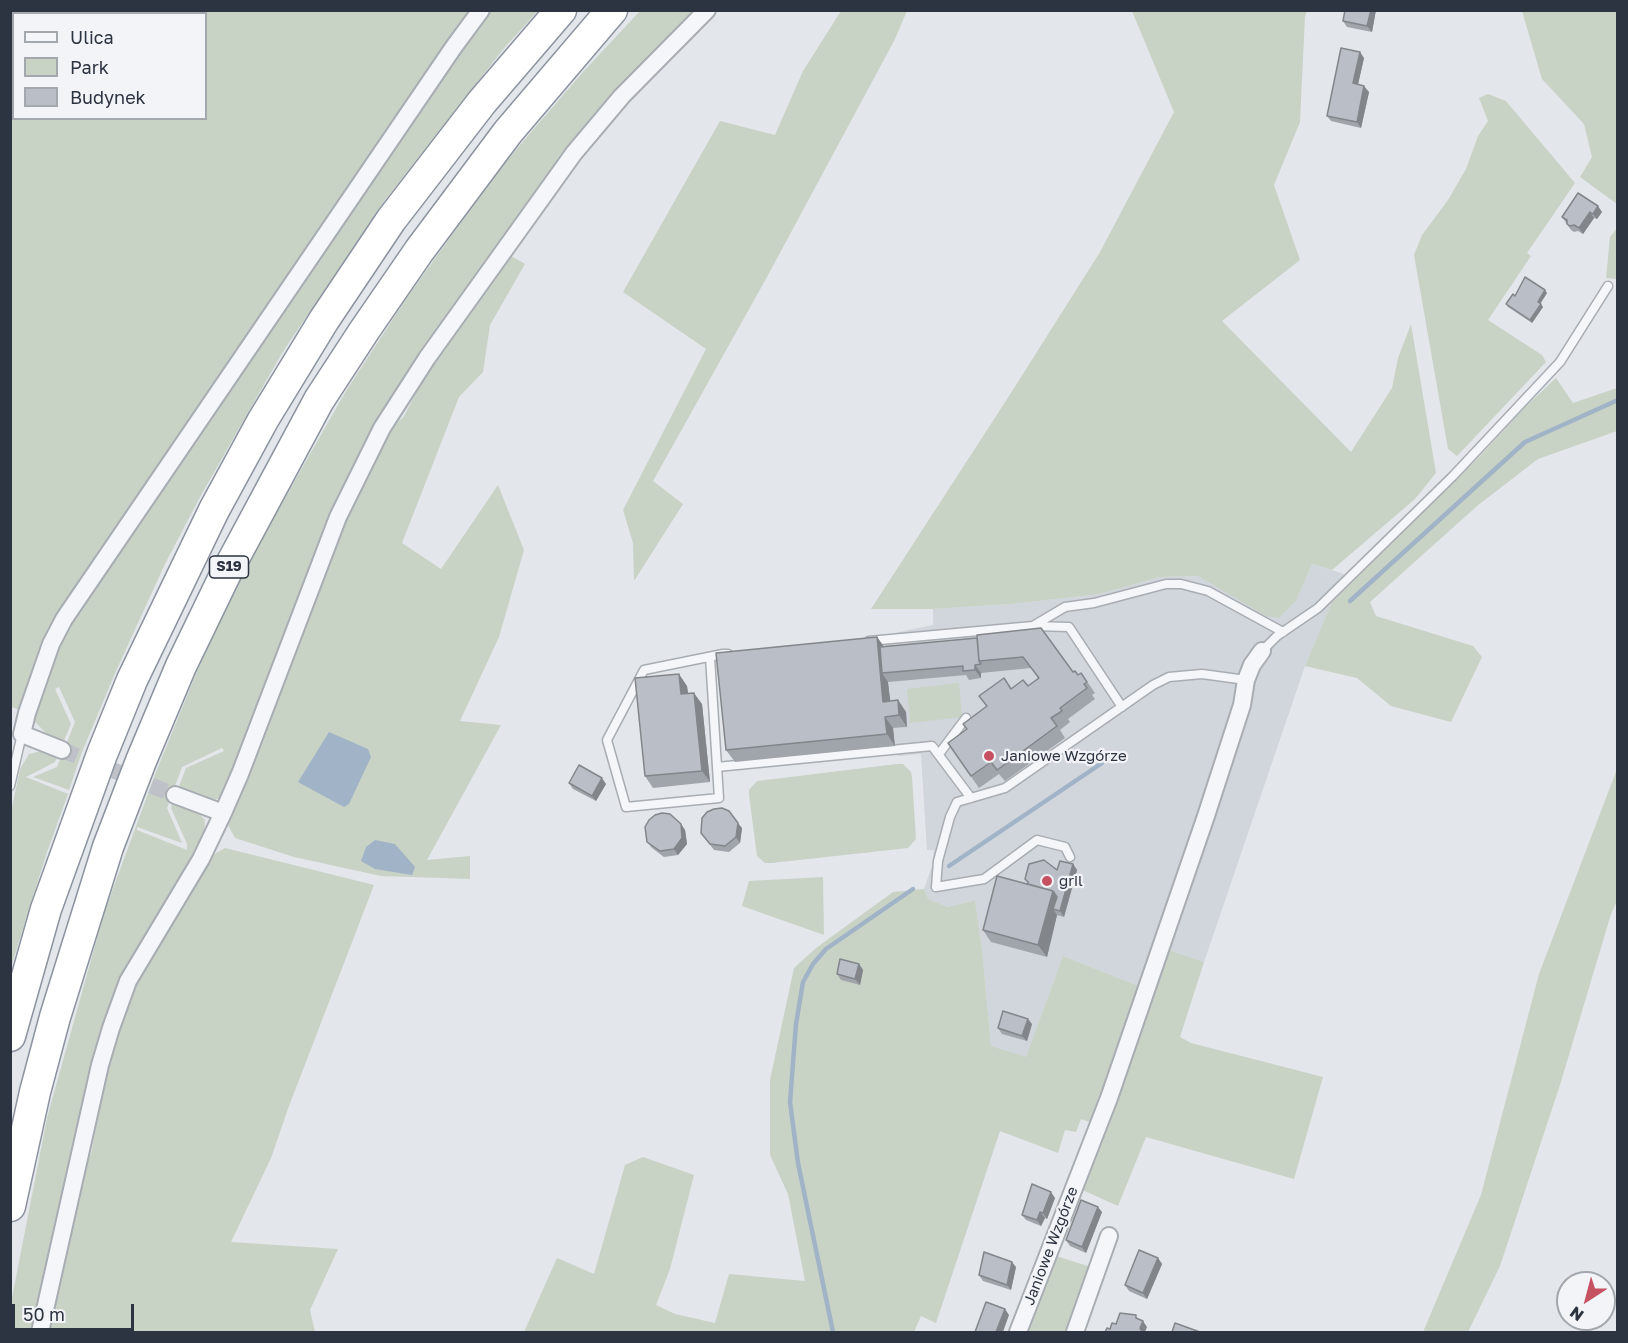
<!DOCTYPE html>
<meta charset="utf-8">
<style>
body{margin:0}
#map{position:relative;width:1628px;height:1343px;overflow:hidden;background:#e3e6ea;font-family:"Golos Text",sans-serif}
canvas{display:block}
.frame{position:absolute;inset:0;border:12px solid #2c3341;pointer-events:none}
.legend{position:absolute;left:12px;top:12px;width:195px;height:108px;box-sizing:border-box;background:#f2f4f7;border:2px solid #a3a7ae;margin:0;padding:8px 10px;list-style:none;font-size:18px;color:#2c3341}
.legend li{display:flex;align-items:center;gap:12px;height:30px}
.legend b{width:30px;border:2px solid #a3a7ae}
.north{position:absolute;left:1556px;top:1271px;width:60px;height:60px;box-sizing:border-box;background:#f2f4f7;border:2px solid #a3a7ae;border-radius:50%;rotate:216deg;font-size:16px;font-weight:700;line-height:24px;text-align:center;color:#2c3341}
.north::after{content:'';display:block;margin:auto;width:21px;height:27px;background:#c65161;clip-path:polygon(50% 0,100% 100%,50% 72%,0 100%)}
.scale{position:absolute;left:12px;top:1304px;width:122px;height:27px;box-sizing:border-box;border:3px solid #2c3341;border-top:0;padding-left:8px;font-size:18px;line-height:21px;white-space:nowrap;color:#2c3341;-webkit-text-stroke:4px #f2f4f7;paint-order:stroke}
</style>
<div id="map">
<canvas width="1628" height="1343"></canvas>
<div class="frame"></div>
<ul class="legend">
<li><b style="height:8px;background:#f5f6f9"></b>Ulica</li>
<li><b style="height:16px;background:#c8d3c5"></b>Park</li>
<li><b style="height:16px;background:#babfc7"></b>Budynek</li>
</ul>
<div class="north">N</div>
<div class="scale">50 m</div>
</div>
<script>
const g = document.querySelector('canvas').getContext('2d');
g.lineJoin = 'round';
function paint(path, color) { g.fillStyle = color; g.fill(path, 'evenodd'); }
const poly = rows => new Path2D(rows.map(r => 'M' + r).join(''));
function strokePath(path, color, width, dash) { g.strokeStyle = color; g.lineWidth = width; g.lineCap = dash ? 'butt' : 'round'; g.setLineDash(dash || []); g.stroke(path); }
function label(font, color, halo, rows, align = 'center') {
  g.font = font + ' "Golos Text",sans-serif'; g.lineWidth = 4.5; g.setLineDash([]); g.textBaseline = 'middle'; g.strokeStyle = halo; g.fillStyle = color; for (const [text, x, y, turn = 0] of rows) {
    g.save(); g.translate(x, y); g.rotate((+turn || 0) * Math.PI / 180); g.textAlign = isNaN(turn) ? turn : align; if (halo) g.strokeText(text, 0, 0); g.fillText(text, 0, 0); g.restore();
  }
}
const built = poly([
 [1312,564,1344,574,1305,666,1204,962,1157,946,1141,987,1063,956,1026,1058,991,1046,982,949,975,900,948,907,928,899,924,889,932,866,934,850,927,850,921,754,897,756,893,728,907,727,907,721,905,712,892,714,885,648,890,634,933,625,933,609,1012,604,1100,594,1160,577,1199,576,1266,615,1279,618,1296,601]
]);
const green = poly([
 [171,11,475,11,378,149,364,164,52,622,20,710,11,707,11,29,13,26,14,118,206,118,206,14,168,13],
 [489,11,538,11,505,47,383,203,282,353,200,497,165,564,116,671,82,752,69,790,33,777,57,767,75,722,59,687,55,689,71,724,63,743,48,735,35,722,35,710,68,622],
 [640,11,699,11,674,33,377,425,221,798,209,801,178,789,186,768,224,751,222,748,182,767,167,808,182,843,137,827,137,830,187,850,187,844,171,808,173,799,193,807,205,820,204,840,124,975,34,1332,11,1332,11,1303,47,1118,104,913,156,772,209,642,254,552,346,391,408,296,501,167,583,72],
 [841,11,907,11,894,41,767,277,653,481,683,504,634,581,633,543,623,510,706,349,623,292,720,121,775,135,803,71],
 [1132,11,1307,11,1305,16,1300,122,1274,185,1300,260,1222,321,1351,452,1392,388,1398,358,1411,324,1436,473,1415,499,1332,570,1312,564,1296,601,1279,618,1266,616,1198,576,1160,577,1100,594,1012,604,933,609,871,609,1011,393,1100,252,1174,112],
 [1522,11,1617,11,1617,204,1580,177,1592,157,1584,124,1542,79],
 [1488,94,1506,101,1575,183,1527,253,1531,256,1488,320,1542,355,1546,362,1457,456,1448,449,1414,255,1422,235,1448,200,1466,169,1478,136,1488,121,1479,98],
 [1617,228,1617,279,1606,278,1610,237],
 [508,254,525,264,490,325,483,372,459,397,402,543,441,569,498,485,524,550,499,637,460,721,501,725,427,860,470,856,470,879,381,876,294,857,235,838,227,823,240,798,336,537,391,429,404,416,428,370],
 [1556,378,1573,403,1617,388,1617,431,1538,459,1477,506,1370,602,1376,616,1473,646,1482,657,1451,722,1391,706,1357,678,1305,666,1332,602,1480,456,1525,407],
 [959,683,962,717,910,723,907,689],
 [41,751,58,755,55,762,26,777,68,794,46,855,11,967,11,812,20,769,29,754],
 [897,764,903,764,911,772,912,777,916,839,908,848,772,863,765,863,757,856,749,795,749,790,757,781],
 [1617,769,1617,901,1611,914,1560,1085,1500,1266,1468,1332,1423,1332,1481,1195,1539,974],
 [225,848,374,885,289,1106,271,1158,231,1242,338,1249,310,1310,315,1332,46,1332,82,1166,91,1154,109,1057,131,988,211,856],
 [823,877,824,935,742,906,749,881],
 [924,889,928,899,948,907,975,900,982,949,991,1046,1026,1057,1063,956,1141,987,1092,1123,1081,1119,1076,1132,1065,1130,1058,1153,1000,1131,936,1323,921,1316,914,1332,524,1332,557,1258,594,1274,625,1165,643,1157,694,1175,670,1269,656,1305,675,1314,715,1323,729,1274,805,1281,788,1194,770,1155,770,1080,794,968,816,948,893,892],
 [1166,949,1204,962,1180,1037,1191,1043,1323,1077,1294,1179,1146,1137,1118,1206,1078,1188],
 [1053,1255,1094,1268,1070,1332,1024,1332]
]);
const water = poly([
 [329,732,368,749,371,757,349,804,344,807,298,782],
 [375,840,395,844,415,867,412,875,375,869,361,861,366,847]
]);
const stream = poly([
 [1350,601,1525,442,1618,400],
 [949,866,1102,763],
 [833,1332,798,1163,790,1102,796,1024,803,982,813,964,826,949,913,889]
]);
const streetTunnel = poly([
 [62,750,175,795]
]);
const lane = poly([
 [1033,626,1065,607,1094,603,1166,584,1181,584,1208,591,1283,632],
 [869,641,1033,626,1069,627,1122,707],
 [1262,651,1277,636,1318,608,1453,476,1560,362,1608,286],
 [710,657,719,798,626,807,607,740,644,670,723,654,728,654],
 [939,754,966,718],
 [717,767,932,746,971,798],
 [10,786,22,734],
 [1070,857,1065,847,1037,840,984,879,936,887,938,861,950,817,957,802,1005,788,1153,685,1169,677,1202,674,1246,680]
]);
const street = poly([
 [62,750,22,734,27,713,51,644,64,619,453,48,481,10],
 [223,813,240,774,338,517,382,428,427,358,574,153,622,96,707,10],
 [40,1332,100,1065,111,1028,128,981,201,859,223,813,175,795],
 [1018,1332,1109,1098,1206,816,1242,705,1246,680,1252,665,1262,651],
 [1075,1332,1109,1236]
]);
const highway = poly([
 [10,1036,46,909,102,754,132,680,214,510,263,420,324,320,391,220,482,102,561,10],
 [10,1206,35,1092,55,1017,108,847,141,761,181,666,225,575,319,400,364,331,419,251,508,132,612,10]
]);
const wall = poly([
 [1345,10,1376,10,1372,32,1347,27,1343,21],
 [1364,58,1358,84,1369,92,1361,128,1331,121,1327,116],
 [1578,193,1602,212,1597,219,1594,218,1583,234,1578,231,1574,232,1571,230,1562,217],
 [1547,293,1540,304,1543,307,1532,323,1508,307,1506,304,1515,296],
 [877,637,884,647,977,638,1073,672,1078,675,1081,673,1095,693,1092,695,1095,699,1068,719,1070,722,1060,730,1065,738,1005,781,999,774,979,788,948,743,967,729,963,724,1011,689,1028,686,1038,678,1031,668,981,673,981,678,969,680,966,675,888,682,890,701,898,700,906,712,907,727,893,728,895,746,735,762,726,750],
 [687,686,688,693,702,704,710,782,653,788,645,776],
 [569,783,606,784,596,801,573,789],
 [681,824,685,830,687,844,678,855,664,857,652,848,647,842],
 [742,828,740,843,729,852,714,850,701,833],
 [1073,864,1077,870,1064,917,1057,915,1047,957,991,942,983,930,1028,884,1028,883,1025,879,1057,870],
 [859,964,863,970,860,985,841,980,837,974],
 [1032,1024,1027,1041,1002,1034,998,1028],
 [1055,1198,1047,1219,1045,1218,1041,1226,1026,1220,1022,1215],
 [1102,1212,1086,1253,1070,1246,1066,1240],
 [1158,1258,1162,1264,1147,1299,1129,1291,1125,1285],
 [1016,1267,1011,1290,983,1281,979,1275]
]);
const shadedWall = poly([
 [1371,10,1376,10,1372,32,1367,26],
 [1360,52,1364,58,1357,89,1353,83],
 [1364,86,1369,92,1361,128,1357,122],
 [1598,206,1602,212,1597,219,1593,214],
 [1590,212,1594,218,1583,234,1579,228],
 [1545,290,1547,293,1540,304,1538,302],
 [1541,304,1543,307,1532,323,1530,320],
 [877,637,885,648,882,673,888,682,892,714,883,702],
 [975,665,981,673,981,678,975,670],
 [679,674,687,686,690,706,681,694],
 [694,693,702,704,710,782,702,771],
 [898,700,906,712,907,727,899,715],
 [885,717,893,728,895,746,887,734],
 [602,778,606,784,596,801,592,796],
 [738,823,742,828,740,843,736,837],
 [681,824,685,830,687,844,678,855,674,849],
 [1073,864,1077,870,1064,917,1060,911],
 [1053,891,1061,902,1053,909,1057,915,1047,957,1038,945],
 [859,964,863,970,860,985,855,979],
 [1028,1019,1032,1024,1027,1041,1022,1036],
 [1051,1192,1055,1198,1047,1219,1043,1213],
 [1098,1207,1102,1212,1086,1253,1082,1247],
 [1040,1212,1045,1218,1041,1226,1037,1220],
 [1158,1258,1162,1264,1147,1299,1143,1293],
 [1012,1262,1016,1267,1011,1290,1007,1285],
 [1005,1309,1009,1315,1003,1332,996,1332],
 [1143,1321,1147,1327,1145,1332,1142,1332,1140,1328]
]);
const building = poly([
 [1345,10,1371,10,1367,26,1343,21,1345,10],
 [1341,48,1360,52,1353,83,1364,86,1357,122,1327,116,1341,48],
 [1578,193,1598,206,1593,214,1590,212,1579,228,1574,225,1570,226,1567,224,1567,220,1562,217,1578,193],
 [1525,277,1545,290,1538,302,1541,304,1530,320,1506,304,1513,294,1515,296,1525,277],
 [1041,628,1073,672,1075,671,1078,675,1081,673,1087,682,1084,684,1087,688,1060,708,1062,711,1051,718,1057,726,997,770,991,762,971,776,948,743,967,729,963,724,987,706,979,696,1004,678,1011,689,1023,680,1028,686,1039,678,1023,657,979,661,977,635,1041,628],
 [877,637,883,702,898,700,899,715,885,717,887,734,726,750,716,653,877,637],
 [977,638,979,661,981,664,975,665,975,670,963,671,963,666,882,673,880,647,977,638],
 [679,674,681,694,694,693,702,771,645,776,635,678,679,674],
 [579,765,602,778,592,796,569,783,579,765],
 [722,808,729,811,738,823,736,837,725,846,710,844,701,833,702,818,707,812,714,809,722,808],
 [662,813,670,814,681,824,682,838,674,849,660,851,647,842,645,827,649,820,655,815,662,813],
 [1044,860,1057,870,1060,861,1073,864,1060,911,1053,909,1057,897,1053,891,1028,884,1028,882,1025,879,1029,864,1044,860],
 [997,876,1053,891,1038,945,983,930,997,876],
 [840,959,859,964,855,979,837,974,840,959],
 [1003,1011,1028,1019,1022,1036,998,1028,1003,1011],
 [1032,1184,1051,1192,1043,1213,1040,1212,1037,1220,1022,1215,1032,1184],
 [1081,1200,1098,1207,1082,1247,1066,1240,1081,1200],
 [1139,1250,1158,1258,1143,1293,1125,1285,1139,1250],
 [984,1252,1012,1262,1007,1285,979,1275,984,1252],
 [986,1302,1005,1309,996,1332,975,1332,986,1302],
 [1120,1313,1136,1315,1136,1318,1143,1321,1140,1328,1142,1332,1105,1332,1107,1328,1110,1329,1112,1323,1116,1324,1120,1313],
 [1175,1323,1200,1332,1172,1332,1175,1323]
]);
const markers = [
 [989,756,6,"#c65161"],
 [1047,881,6,"#c65161"]
];
const shields = [
 [229,567,39]
];
const shieldNames = [
 ["S19",229,567]
];
const poiNames = [
 ["Janiowe Wzgórze",1001,756],
 ["gril",1059,881]
];
const streetNames = [
 ["Janiowe Wzgórze",1051,1246,-69]
];
paint(built, '#d1d5dc');
paint(green, '#c8d3c5');
paint(water, '#a1b3c7');
strokePath(stream, '#a1b3c7', 4.5);
strokePath(streetTunnel, '#bec2c8', 16, [16, 8]);
strokePath(lane, '#a8adb4', 11);
strokePath(street, '#a8adb4', 20);
strokePath(highway, '#8b93a0', 33);
strokePath(lane, '#f5f6f9', 8);
strokePath(street, '#f5f6f9', 16);
strokePath(highway, '#fff', 30);
paint(wall, '#a0a4ab');
paint(shadedWall, '#82868b');
paint(building, '#babfc7');
strokePath(building, '#82868b', 1.5);
for (const [x, y, r, color] of markers) { const dot = new Path2D(); dot.arc(x, y, r, 0, 2 * Math.PI); g.fillStyle = color; g.fill(dot); strokePath(dot, '#f2f4f7', 2); }
for (const [x, y, w] of shields) { const box = new Path2D(); box.roundRect(x - w / 2, y - 11, w, 22, 4.5); g.fillStyle = '#f2f4f7'; g.fill(box); strokePath(box, '#2c3341', 1.5); }
label('bold 14px', '#2c3341', null, shieldNames);
label('15px', '#2c3341', '#f2f4f7', poiNames, 'left');
label('15px', '#2c3341', '#f2f4f7', streetNames);
</script>
